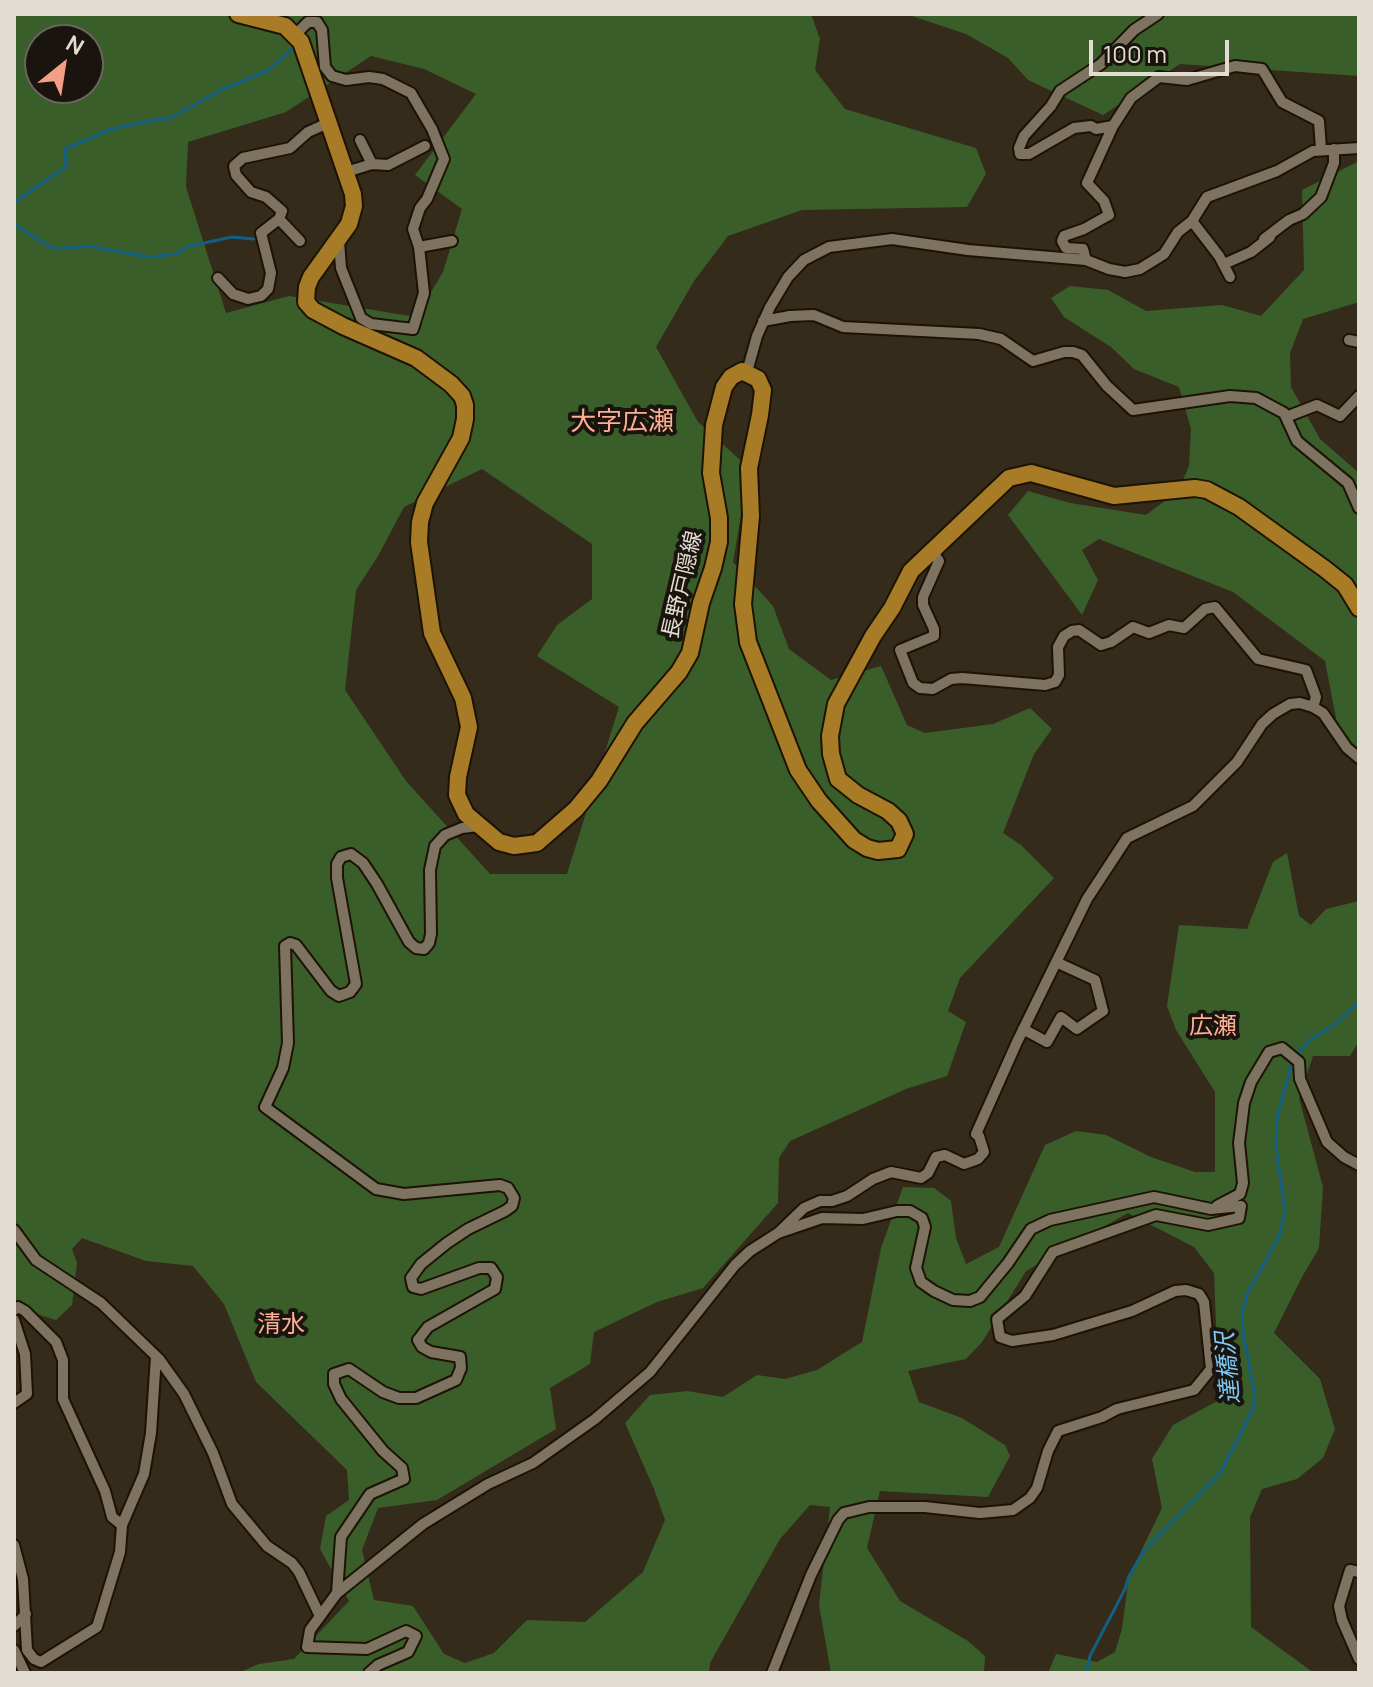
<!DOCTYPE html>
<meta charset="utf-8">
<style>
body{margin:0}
#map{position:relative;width:1373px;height:1687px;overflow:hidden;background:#352b1b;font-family:Manrope,sans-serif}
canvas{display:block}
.frame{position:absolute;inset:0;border:16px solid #e3dcd2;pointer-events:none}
.north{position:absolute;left:24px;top:24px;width:80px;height:80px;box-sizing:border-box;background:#19140d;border:2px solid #6a645c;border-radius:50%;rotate:30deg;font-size:22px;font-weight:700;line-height:32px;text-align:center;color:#e3dcd2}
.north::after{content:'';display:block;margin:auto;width:28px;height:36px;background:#f39f85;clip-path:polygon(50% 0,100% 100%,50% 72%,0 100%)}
.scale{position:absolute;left:1089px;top:40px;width:140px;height:36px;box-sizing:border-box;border:4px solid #e3dcd2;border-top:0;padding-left:10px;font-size:24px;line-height:28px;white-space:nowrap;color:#e3dcd2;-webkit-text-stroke:6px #19140d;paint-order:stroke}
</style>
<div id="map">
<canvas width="1373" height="1687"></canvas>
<div class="frame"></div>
<div class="north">N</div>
<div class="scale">100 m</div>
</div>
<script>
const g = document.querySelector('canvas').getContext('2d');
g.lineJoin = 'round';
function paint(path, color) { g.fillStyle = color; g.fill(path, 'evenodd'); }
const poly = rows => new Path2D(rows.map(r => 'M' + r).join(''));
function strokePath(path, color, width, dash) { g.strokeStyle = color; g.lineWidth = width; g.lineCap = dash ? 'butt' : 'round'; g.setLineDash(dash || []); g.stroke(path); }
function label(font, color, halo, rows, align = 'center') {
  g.font = font + ' Manrope,"Noto Sans JP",sans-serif'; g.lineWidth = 8; g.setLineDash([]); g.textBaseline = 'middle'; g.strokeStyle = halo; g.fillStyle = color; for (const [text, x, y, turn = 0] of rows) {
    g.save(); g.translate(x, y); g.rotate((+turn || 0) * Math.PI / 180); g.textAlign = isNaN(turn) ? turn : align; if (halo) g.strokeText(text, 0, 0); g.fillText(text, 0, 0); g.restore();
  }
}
const forest = poly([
 [14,14,811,14,820,39,815,70,845,109,976,148,986,174,967,207,802,210,728,236,694,281,656,347,698,422,749,468,733,562,773,606,789,649,831,680,881,666,907,725,925,733,993,724,1030,708,1052,729,1034,754,1003,833,1021,845,1054,878,960,978,948,1011,966,1022,947,1076,906,1089,790,1141,779,1158,778,1203,703,1288,657,1302,594,1332,590,1364,550,1388,556,1429,437,1500,378,1508,362,1550,374,1600,413,1606,444,1654,465,1663,494,1653,527,1620,585,1622,643,1572,665,1520,654,1489,625,1423,650,1395,687,1391,723,1397,757,1375,785,1379,817,1370,862,1342,881,1248,903,1187,934,1188,951,1201,956,1238,966,1264,999,1247,1045,1145,1076,1131,1106,1135,1151,1157,1195,1172,1215,1172,1215,1092,1176,1030,1167,1006,1179,925,1247,929,1273,862,1287,853,1299,916,1311,925,1326,909,1359,901,1359,1041,1350,1056,1313,1056,1299,1098,1323,1187,1319,1248,1302,1277,1274,1333,1320,1379,1335,1429,1323,1458,1297,1479,1262,1489,1250,1517,1251,1627,1314,1673,1048,1673,1056,1654,1097,1662,1115,1652,1122,1629,1129,1576,1162,1508,1152,1459,1173,1425,1219,1400,1214,1273,1194,1247,1128,1213,1026,1271,982,1342,966,1359,908,1371,919,1402,962,1418,1005,1445,1010,1456,988,1497,880,1491,867,1548,900,1601,968,1641,985,1656,984,1673,831,1673,819,1605,830,1507,810,1505,780,1539,710,1663,709,1673,238,1673,259,1664,294,1659,349,1601,320,1549,326,1516,349,1500,347,1470,256,1382,224,1304,193,1266,146,1261,82,1238,72,1249,77,1263,72,1305,56,1320,14,1307],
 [40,40,88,40,88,88,40,88],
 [371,56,424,69,476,94,415,175,462,209,443,272,416,317,289,296,226,313,186,187,188,142,286,112],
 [482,469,592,544,592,599,557,625,537,656,619,707,567,874,490,874,406,781,345,690,356,590,378,556,404,507],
 [906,14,1359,14,1359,76,1180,64,1103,115,1028,80,1008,58,966,34],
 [1359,161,1359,302,1303,319,1290,353,1291,387,1320,439,1359,473,1359,588,1353,596,1359,602,1359,761,1340,739,1325,661,1233,592,1099,539,1082,550,1098,580,1082,615,1008,515,1028,491,1070,503,1146,515,1179,490,1189,466,1191,429,1179,387,1134,369,1111,347,1064,317,1051,298,1070,286,1108,290,1146,311,1222,305,1261,316,1304,270,1302,190]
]);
const stream = poly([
 [14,202,66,167,65,149,111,129,159,119,168,119,221,90,269,70,293,48],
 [14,224,54,249,88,246,149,257,177,254,185,247,232,237,254,239],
 [1297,1054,1310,1040,1334,1025,1359,1002],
 [1086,1673,1090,1656,1125,1589,1129,1576,1144,1551,1221,1472,1253,1409,1255,1396,1243,1332,1242,1313,1247,1294,1279,1237,1285,1211,1276,1148,1277,1117,1291,1066]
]);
const street = poly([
 [296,34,308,22,317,22,322,30,325,67,332,76,346,80,369,77,383,79,411,93,432,129,444,159,427,199,420,208,413,229,419,247,424,293,413,329,371,324,361,318,341,268,339,241],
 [1113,126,1131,98,1159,77,1187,80,1235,66,1262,69,1282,102,1319,121,1321,149],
 [372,164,388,165,425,146],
 [346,172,372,164,360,140],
 [1192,221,1219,256,1230,277],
 [1264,239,1289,220,1303,214,1321,197,1334,163,1334,149],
 [300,241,279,219,282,211,266,197,251,192,236,175,234,166,243,158,290,148,308,132,328,123],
 [419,247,452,241],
 [1086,260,1083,249,1066,248,1062,241,1064,236,1084,229,1109,215,1104,201,1087,183,1113,126,1096,129,1091,126,1074,128,1029,154,1020,154,1019,148,1024,136,1051,106,1060,91,1101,64,1134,30,1158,14],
 [1224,264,1251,252,1270,237],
 [218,278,233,294,248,299,261,296,268,289,271,273,261,233,279,219],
 [763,321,790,316,814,315,843,327,979,334,1001,339,1033,361,1064,352,1073,352,1082,355,1107,386,1133,410,1230,396,1256,398,1284,413,1297,441,1348,483,1359,508],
 [1349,340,1359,342],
 [747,372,757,336,770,307,788,277,804,260,829,247,892,239,968,250,1086,260,1109,269,1125,272,1140,269,1164,254,1178,232,1192,221,1207,197,1277,171,1313,151,1359,148],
 [1286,417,1317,405,1340,416,1359,396],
 [931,549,939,561,923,597,923,605,934,629,934,636,900,650,913,683,920,688,933,689,951,679,962,678,1045,685,1055,682,1059,675,1058,647,1064,636,1072,631,1079,630,1101,645,1111,642,1133,627,1149,633,1169,625,1184,628,1205,609,1215,607,1258,659,1306,670,1316,697,1313,707],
 [1023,1029,1047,1042,1061,1017,1077,1029,1103,1011,1095,980,1056,962],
 [1217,1206,1240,1194,1243,1183,1239,1143,1244,1103,1251,1082,1269,1052,1282,1048,1299,1062,1300,1079,1327,1142,1344,1157,1359,1165],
 [14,1230,36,1260,101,1303,159,1359,184,1394,213,1453,232,1504,267,1546,292,1563,299,1572,319,1614],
 [14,1310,18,1307,25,1311,56,1342,63,1360,63,1399,105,1491,112,1517,122,1525],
 [14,1320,25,1354,27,1394,14,1403],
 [14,1545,23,1579,27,1650,34,1659,41,1662,97,1627,120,1552,122,1525,144,1474,151,1433,156,1356],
 [1359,1572,1350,1570,1339,1606,1342,1620,1359,1659],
 [336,1594,423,1524,488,1484,533,1463,595,1419,650,1372,735,1265,750,1251,778,1233,804,1208,820,1201,832,1201,847,1196,873,1179,891,1172,921,1178,928,1173,936,1157,945,1155,964,1164,978,1159,984,1152,979,1136,976,1134,1017,1042,1087,899,1127,838,1193,806,1237,762,1262,724,1273,714,1290,704,1300,703,1313,707,1323,713,1347,748,1359,758],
 [14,1626,26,1614],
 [14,1650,25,1673],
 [369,1673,378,1665,408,1652,416,1636,406,1631,367,1649,307,1647,310,1630,337,1593,341,1537,370,1494,404,1479,402,1468,383,1451,341,1399,334,1384,334,1374,349,1369,383,1392,399,1398,416,1398,456,1380,461,1368,460,1357,431,1352,422,1347,418,1340,428,1327,495,1289,497,1277,491,1268,479,1268,421,1289,413,1287,411,1278,421,1264,447,1243,468,1229,505,1211,512,1206,514,1198,508,1188,500,1185,404,1194,376,1189,265,1107,283,1068,288,1043,285,946,290,943,296,945,331,991,339,996,350,992,356,984,337,878,337,864,341,857,351,854,363,863,377,884,409,942,416,948,424,949,429,943,431,934,430,870,435,846,445,835,462,828,479,826],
 [772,1673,811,1575,838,1520,844,1513,869,1507,925,1507,980,1513,1013,1510,1030,1498,1037,1488,1048,1451,1058,1431,1102,1417,1117,1409,1194,1390,1211,1369,1204,1302,1199,1294,1186,1290,1175,1291,1132,1311,1053,1335,1012,1341,1000,1337,997,1319,1025,1296,1053,1252,1156,1215,1208,1225,1239,1218,1241,1206,1211,1209,1154,1197,1050,1220,1031,1229,1008,1263,980,1297,970,1301,953,1300,934,1291,921,1282,916,1268,925,1227,922,1218,910,1211,897,1211,863,1219,822,1218,778,1233]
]);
const primary = poly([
 [238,14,285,26,301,42,353,194,354,206,349,224,311,277,307,287,306,302,313,310,343,326,416,358,451,384,462,396,465,405,465,419,461,438,425,503,420,522,419,542,432,633,463,698,469,727,458,777,457,795,466,814,499,842,514,846,537,843,576,809,599,781,635,723,679,672,690,653,701,603,713,568,719,542,719,518,711,473,714,425,724,387,731,377,742,371,758,379,763,390,760,415,749,468,751,516,743,604,748,642,798,770,819,801,854,840,867,848,878,851,898,849,905,834,899,821,888,811,858,795,838,779,831,754,830,736,836,704,873,636,892,608,911,571,1009,478,1031,473,1114,496,1195,488,1207,490,1239,507,1325,569,1345,585,1359,608]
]);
const streetNames = [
 ["長野戸隠線",683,585,-77]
];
const neighbourhoodNames = [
 ["広瀬",1213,1027],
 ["清水",281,1325]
];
const waterNames = [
 ["達橋沢",1229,1368,-95]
];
const quarterNames = [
 ["大字広瀬",622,423]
];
paint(forest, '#3a5e29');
strokePath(stream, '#135f84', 3);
strokePath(street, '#1c1304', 14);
strokePath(primary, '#1c1304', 20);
strokePath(street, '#7e7260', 10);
strokePath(primary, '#a87c26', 16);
label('22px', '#e3dcd2', '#19140d', streetNames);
label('24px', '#fdae95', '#19140d', neighbourhoodNames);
label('italic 24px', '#7ec9f4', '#19140d', waterNames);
label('26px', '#fdae95', '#19140d', quarterNames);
</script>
